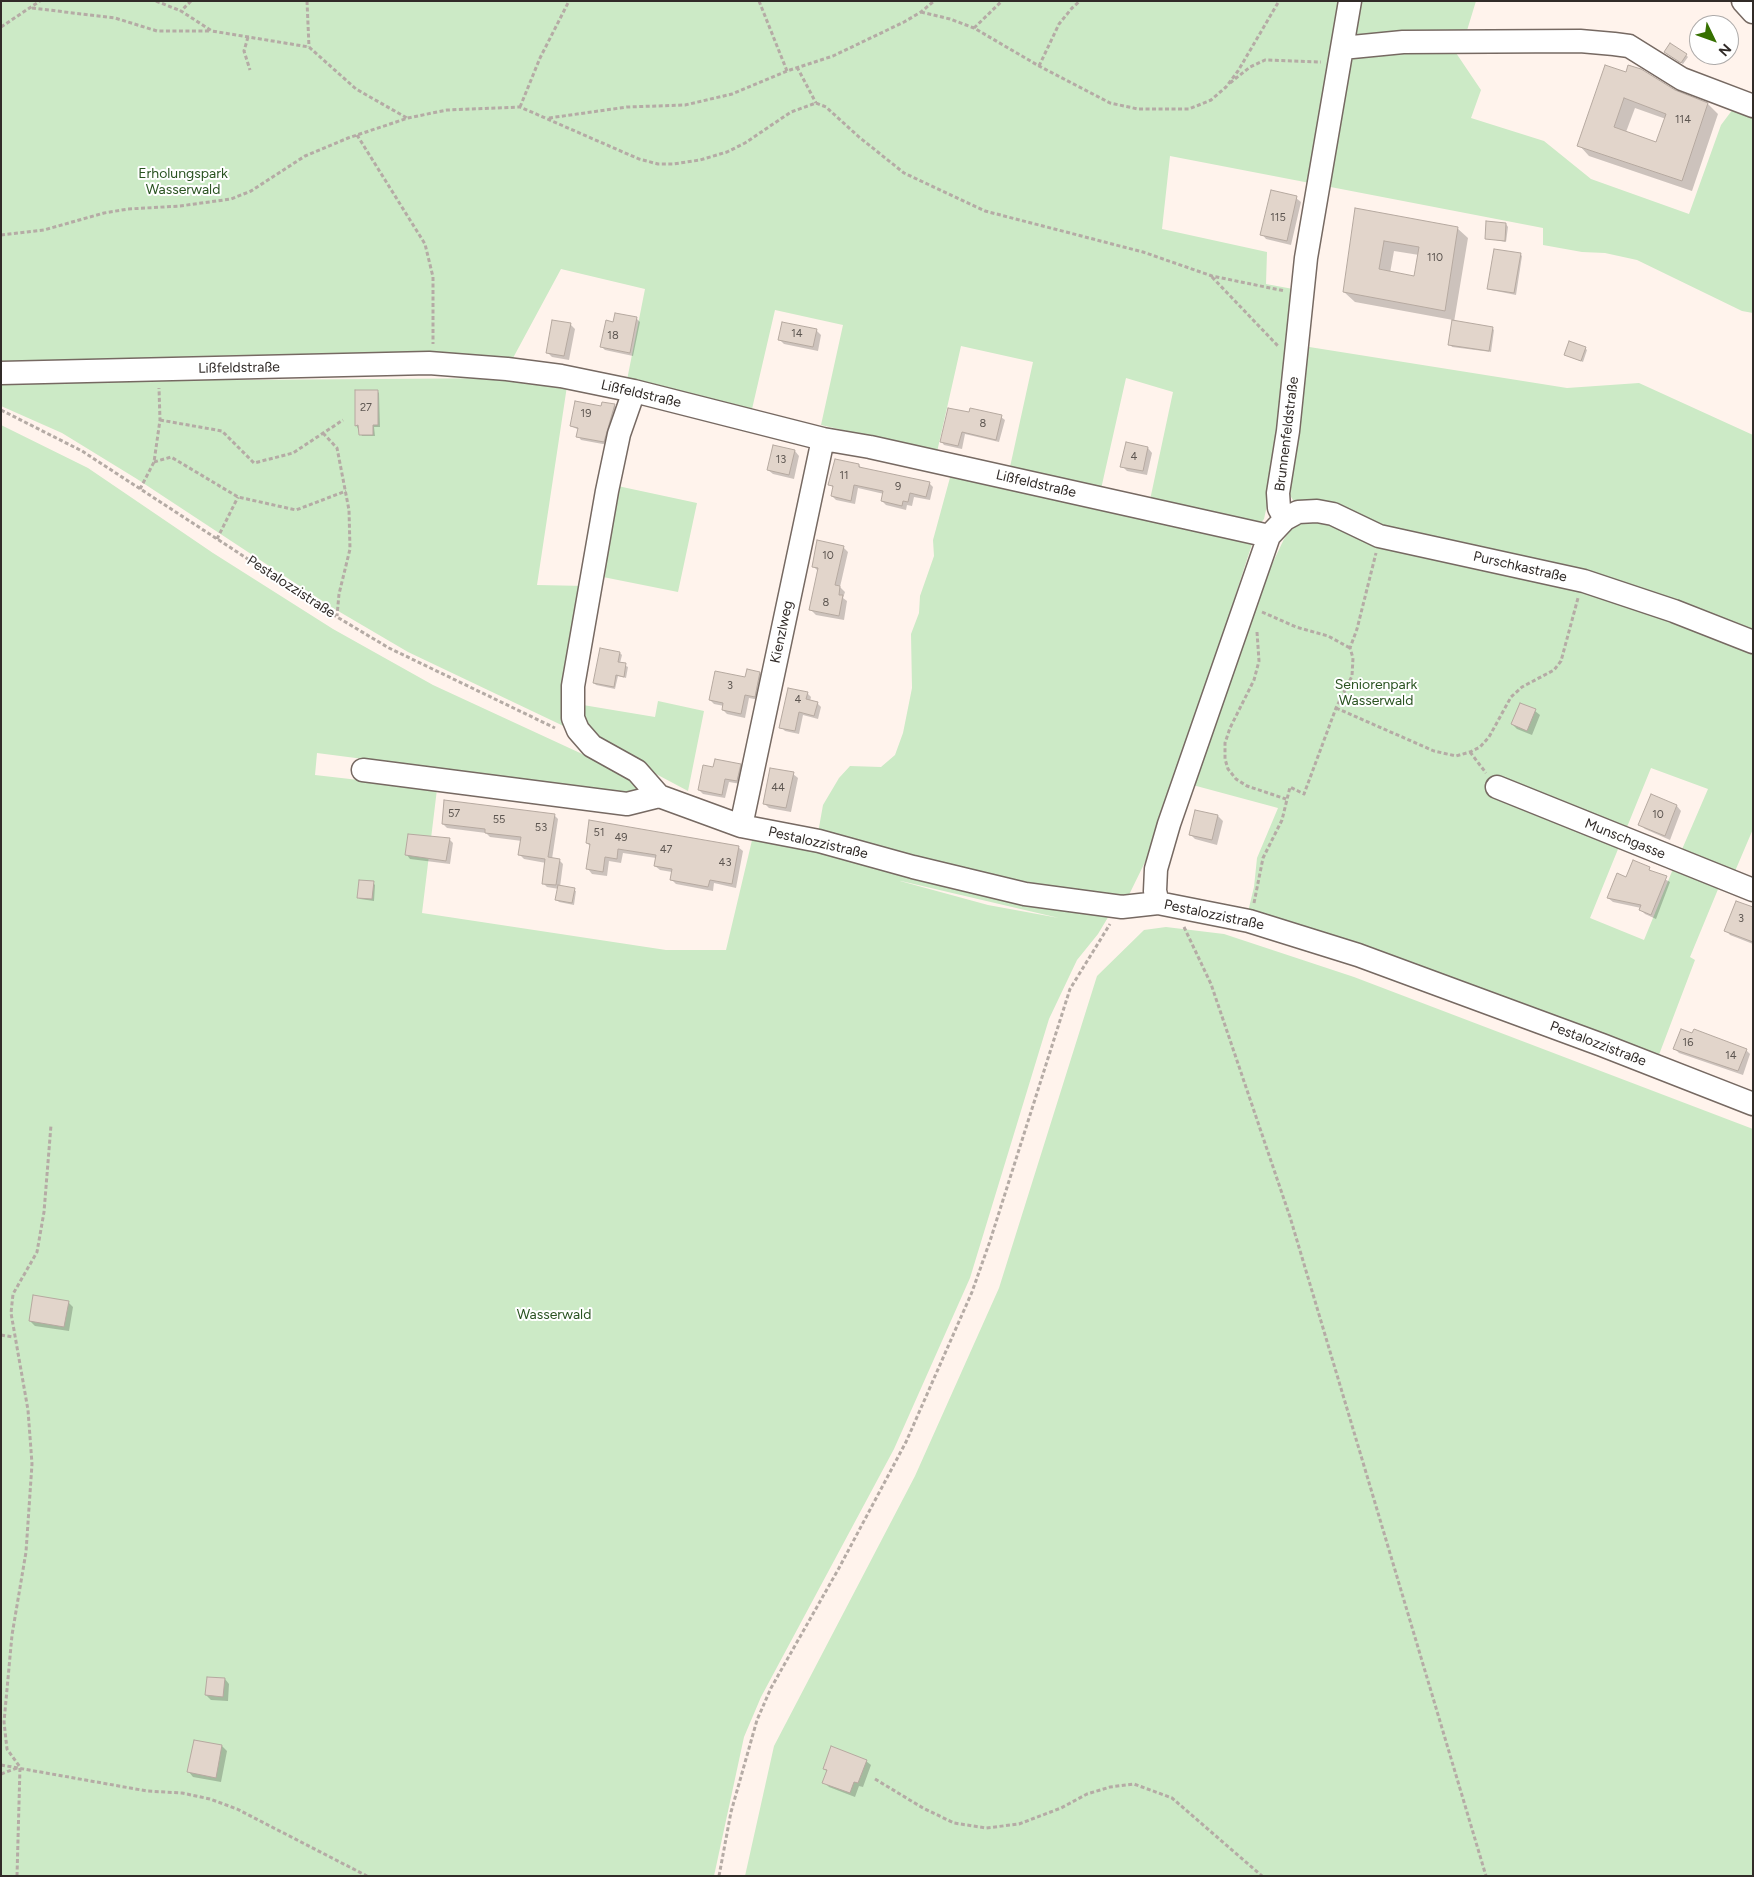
<!DOCTYPE html>
<meta charset="utf-8">
<style>
body{margin:0}
#map{position:relative;width:1754px;height:1877px;overflow:hidden;background:#fff3ec;font-family:Figtree,sans-serif}
canvas{display:block}
.frame{position:absolute;inset:0;border:2px solid #312b28;pointer-events:none}
.north{position:absolute;left:1689px;top:15px;width:50px;height:50px;box-sizing:border-box;background:#fff;border:1px solid #adaaa9;border-radius:50%;rotate:132deg;font-size:14px;font-weight:700;line-height:20px;text-align:center;color:#312b28}
.north::after{content:'';display:block;margin:auto;width:18px;height:22px;background:#367000;clip-path:polygon(50% 0,100% 100%,50% 72%,0 100%)}
</style>
<div id="map">
<canvas width="1754" height="1877"></canvas>
<div class="frame"></div>
<div class="north">N</div>
</div>
<script>
const g = document.querySelector('canvas').getContext('2d');
g.lineJoin = 'round';
function paint(path, color) { g.fillStyle = color; g.fill(path, 'evenodd'); }
const poly = rows => new Path2D(rows.map(r => 'M' + r).join(''));
function strokePath(path, color, width, dash) { g.strokeStyle = color; g.lineWidth = width; g.lineCap = dash ? 'butt' : 'round'; g.setLineDash(dash || []); g.stroke(path); }
function label(font, color, halo, rows, align = 'center') {
  g.font = font + ' Figtree,sans-serif'; g.lineWidth = 4; g.setLineDash([]); g.textBaseline = 'middle'; g.strokeStyle = halo; g.fillStyle = color; for (const [text, x, y, turn = 0] of rows) {
    g.save(); g.translate(x, y); g.rotate((+turn || 0) * Math.PI / 180); g.textAlign = isNaN(turn) ? turn : align; if (halo) g.strokeText(text, 0, 0); g.fillText(text, 0, 0); g.restore();
  }
}
const green = poly([
 [1,1,1476,1,1465,37,1452,47,1481,90,1471,118,1544,141,1591,179,1689,214,1721,125,1733,109,1753,112,1753,313,1742,311,1637,260,1605,253,1582,252,1543,245,1543,228,1170,156,1162,229,1267,252,1266,284,1293,289,1278,455,1264,519,1259,525,1150,500,1173,392,1126,378,1101,489,1010,467,1033,362,961,346,937,452,821,425,843,325,775,310,752,409,627,380,645,289,561,269,513,358,1,367],
 [1303,346,1567,388,1639,383,1753,435,1753,635,1400,534,1345,509,1293,500,1286,489],
 [514,378,567,386,537,585,586,586,574,731,408,652,333,608,137,479,62,433,1,406,1,379,242,380],
 [1,425,88,468,213,553,333,629,433,685,632,777,641,790,619,796,503,777,317,753,315,775,437,789,422,913,666,950,726,950,753,836,1110,914,1098,934,1077,960,1049,1019,970,1278,894,1449,761,1697,744,1737,714,1876,1,1876],
 [900,881,901,881,1059,918,988,905],
 [951,474,1253,541,1177,776,1146,860,1126,901,1033,890,818,833,823,805,839,778,850,766,881,767,895,755,903,733,912,688,911,634,919,613,920,596,934,556,933,540],
 [613,485,697,503,678,592,598,576],
 [1313,517,1586,589,1753,650,1753,829,1733,876,1680,854,1708,789,1651,768,1590,918,1644,940,1675,864,1721,882,1690,957,1695,960,1657,1060,1247,916,1254,887,1257,858,1278,808,1189,784,1264,581,1284,539,1292,528,1301,521],
 [658,701,704,711,688,791,592,740,577,704,655,717],
 [1166,927,1224,934,1354,977,1753,1129,1753,1876,745,1876,774,1746,915,1476,999,1288,1097,976,1144,930]
]);
const shadow = poly([
 [1667,54,1686,55,1688,57,1683,64],
 [1606,66,1708,104,1718,114,1692,191,1589,156,1579,145],
 [1635,108,1666,119,1657,143,1626,132],
 [1296,198,1301,202,1291,245,1266,239,1262,234],
 [1356,210,1457,228,1468,238,1454,322,1492,328,1494,330,1491,352,1452,347,1450,344,1453,320,1355,302,1344,292],
 [1394,251,1419,255,1415,277,1390,273],
 [1506,224,1508,227,1506,242,1486,238],
 [1520,254,1522,256,1516,295,1491,290,1489,288],
 [637,319,640,322,633,356,605,350,602,347,614,324],
 [570,324,575,329,569,360,552,357,547,352],
 [816,330,821,335,818,351,784,344,779,339],
 [1585,348,1587,350,1583,362,1565,355],
 [377,391,379,393,380,427,374,427,375,436,362,436,356,425],
 [603,403,615,406,619,410,608,445,581,440,578,436,579,430,571,426,602,408],
 [949,409,1001,417,1005,420,999,442,965,434,962,449,944,445,941,441],
 [1148,448,1152,453,1147,475,1127,471,1122,466],
 [795,451,799,456,794,479,773,474,768,470],
 [859,465,862,469,929,483,933,487,930,500,914,497,912,506,907,505,906,510,886,505,882,501,884,494,858,488,855,504,836,500,832,496,834,488,830,485],
 [843,547,848,552,840,587,845,592,843,598,847,601,844,620,816,615,811,610,818,571,813,566],
 [620,653,622,655,620,663,628,667,626,678,618,676,615,689,596,685,594,683],
 [760,673,764,677,759,700,749,698,745,718,727,714,723,710,724,706,714,704,710,700],
 [807,693,811,697,810,701,817,703,821,707,818,719,803,715,799,734,785,731,781,727],
 [1535,711,1540,715,1532,735,1517,729,1512,724],
 [740,766,744,769,741,784,729,782,725,798,703,794,699,790,714,768],
 [793,774,798,778,791,812,769,808,764,803],
 [1651,796,1677,806,1681,811,1670,840,1645,829,1640,825],
 [1196,811,1218,816,1223,821,1217,845,1195,839,1190,834],
 [554,815,558,819,552,859,559,860,563,864,560,887,576,891,574,905,559,902,557,900,559,889,547,887,543,883,546,863,524,859,520,855,522,841,490,837,486,833,447,828,443,824],
 [449,839,453,843,450,864,410,859,407,855],
 [587,843,738,847,743,851,736,888,714,883,713,891,676,884,671,879,672,872,660,870,655,866,656,858,623,853,621,863,609,861,607,876,592,874,588,869,591,847],
 [1634,862,1670,882,1656,919,1645,914,1641,910,1641,908,1613,902,1608,898,1627,878],
 [373,883,375,885,374,901,360,899,358,897],
 [1753,909,1753,944,1730,935,1726,930],
 [1675,1049,1746,1050,1750,1054,1743,1075,1679,1053],
 [68,1302,73,1307,69,1331,35,1326,30,1321],
 [225,1679,229,1684,228,1701,211,1700,206,1695],
 [195,1741,222,1746,227,1751,221,1782,193,1777,189,1772],
 [866,1761,871,1765,863,1787,859,1786,855,1797,829,1787,824,1782,828,1772,824,1769]
]);
const building = poly([
 [1670,43,1687,54,1681,63,1664,52,1670,43],
 [1605,65,1626,72,1628,65,1641,69,1675,90,1708,103,1682,181,1577,146,1605,65],
 [1624,98,1666,114,1656,142,1614,127,1624,98],
 [1271,190,1297,196,1287,241,1260,235,1271,190],
 [1355,208,1458,227,1445,311,1343,292,1355,208],
 [1384,241,1419,247,1414,276,1379,269,1384,241],
 [1486,221,1506,223,1505,241,1485,239,1486,221],
 [1494,249,1521,253,1514,293,1487,289,1494,249],
 [615,313,637,317,630,353,600,347,606,320,613,322,615,313],
 [552,320,571,323,564,356,546,353,552,320],
 [1452,320,1493,327,1489,351,1448,345,1452,320],
 [782,322,817,329,813,347,778,340,782,322],
 [1569,341,1586,347,1581,361,1564,355,1569,341],
 [355,390,378,390,378,425,373,425,373,435,359,435,358,425,355,426,355,390],
 [575,401,601,406,602,402,615,404,604,442,576,437,578,428,570,426,575,401],
 [948,408,969,412,970,408,1002,415,996,440,962,432,958,446,940,442,948,408],
 [1126,442,1148,447,1143,471,1120,467,1126,442],
 [773,445,795,450,789,475,767,470,773,445],
 [835,459,859,464,859,467,930,482,926,497,910,493,908,502,903,501,902,506,881,501,883,491,854,485,851,501,831,496,833,486,828,485,835,459],
 [817,540,844,546,835,585,840,586,839,595,843,595,839,616,809,610,818,568,812,567,817,540],
 [600,648,620,652,618,662,626,663,624,677,616,675,614,687,593,683,600,648],
 [747,669,760,672,755,697,745,695,741,714,722,710,723,703,709,700,715,671,745,677,747,669],
 [788,688,808,692,806,699,818,702,814,716,799,712,795,731,779,728,788,688],
 [1520,703,1536,709,1527,731,1511,724,1520,703],
 [715,759,741,764,737,781,725,779,722,795,698,790,703,765,713,767,715,759],
 [770,768,794,772,786,808,763,804,770,768],
 [1651,794,1677,805,1665,836,1638,825,1651,794],
 [444,800,555,814,548,857,560,859,556,885,542,884,545,859,518,855,521,837,485,833,485,829,442,824,444,800],
 [1195,810,1218,815,1212,840,1189,835,1195,810],
 [589,820,739,846,732,884,710,880,708,887,670,880,672,869,654,866,656,855,618,849,617,859,605,857,603,872,586,869,590,844,586,843,589,820],
 [408,834,450,838,446,861,405,855,408,834],
 [1633,860,1650,867,1649,870,1667,876,1651,915,1639,910,1641,905,1607,898,1617,873,1626,877,1633,860],
 [359,880,374,881,372,899,357,898,359,880],
 [558,885,575,888,572,903,555,900,558,885],
 [1736,901,1753,907,1753,942,1724,931,1736,901],
 [1681,1029,1692,1033,1694,1029,1747,1049,1738,1071,1673,1049,1681,1029],
 [33,1295,69,1301,64,1327,29,1321,33,1295],
 [207,1677,225,1678,223,1697,205,1695,207,1677],
 [194,1740,222,1745,216,1778,187,1772,194,1740],
 [831,1746,867,1760,858,1783,854,1782,850,1793,822,1783,827,1770,823,1769,831,1746]
]);
const path = poly([
 [156,1,181,11],
 [191,1,181,11,212,31,309,47,356,89,407,118],
 [307,1,309,47],
 [759,1,787,71],
 [32,8,115,18,157,31,211,31],
 [921,12,950,19,974,28,1039,66,1110,103,1138,109,1189,109,1211,100,1226,87,1238,71,1279,1],
 [1,27,40,1],
 [974,28,1002,1],
 [248,37,244,51,250,70],
 [1039,66,1059,24,1072,8,1080,1],
 [797,67,816,103],
 [1230,83,1250,67,1265,60,1321,62],
 [520,107,540,58,569,1],
 [549,118,627,107,685,105,732,94,787,71,833,56,904,22,921,12,934,1],
 [357,135,425,244,433,277,433,344],
 [1,235,44,230,104,213,128,209,180,206,231,199,251,191,305,156,348,138,408,118,447,110,520,107,639,159,658,164,673,164,700,160,727,152,745,143,791,112,816,103,826,107,859,137,904,173,985,211,1143,252,1212,276,1285,291],
 [1212,277,1278,346],
 [1,410,82,451,337,617,389,648,555,728],
 [160,420,222,431,254,463,293,453,343,420],
 [323,433,337,448,349,510,350,549,339,594,337,616],
 [154,462,171,457,238,497,296,510,346,491],
 [140,489,154,462,160,420,159,388],
 [217,539,238,497],
 [1262,612,1296,627,1328,636,1350,648],
 [1257,632,1259,661,1254,680,1230,728,1225,743,1225,759,1228,769,1236,779,1247,786,1286,799],
 [1336,708,1434,751,1456,756,1470,752,1480,747,1489,737,1511,697,1522,687,1554,670,1561,661,1578,598],
 [1470,752,1486,773],
 [1254,903,1263,858,1282,820,1290,787,1304,794,1336,708,1352,676,1353,658,1350,648,1357,629,1376,553],
 [1184,927,1211,984,1290,1217,1486,1876],
 [1,1335,13,1337],
 [1,1765,147,1791,182,1793,210,1799,237,1809,367,1876],
 [1,1774,17,1768],
 [875,1779,923,1808,954,1823,986,1828,1019,1824,1061,1808,1087,1794,1110,1787,1134,1784,1172,1798,1262,1876],
 [17,1876,20,1767,7,1749,4,1722,12,1635,26,1552,32,1464,28,1410,11,1313,13,1294,37,1252,44,1212,51,1125],
 [719,1876,731,1812,757,1720,771,1688,839,1568,906,1442,972,1292,990,1241,1070,989,1110,924]
]);
const minor = poly([
 [1743,1,1753,12],
 [1342,48,1403,42,1580,41,1614,44,1629,46,1682,79,1753,106],
 [1,373,429,363,507,369,561,376,634,391,823,439,870,447,1269,536],
 [634,391,619,434,607,491,573,686,573,718,578,730,592,746,637,771,659,796,741,826,819,841,913,867,1025,894,1122,907,1158,903,1249,921,1358,955,1602,1045,1753,1104],
 [1285,519,1279,508,1278,493,1288,431,1306,258,1350,1],
 [363,770,627,804,659,796],
 [1497,787,1753,890],
 [741,826,823,439],
 [1158,903,1155,891,1156,869,1169,824,1269,536,1285,519,1298,512,1317,511,1333,514,1379,536,1584,581,1674,611,1753,642]
]);
const numberNames = [
 ["114",1683,120],
 ["115",1278,218],
 ["110",1435,258],
 ["14",797,334],
 ["18",613,336],
 ["27",366,408],
 ["19",586,414],
 ["8",983,424],
 ["4",1134,457],
 ["13",781,460],
 ["11",844,476],
 ["9",898,487],
 ["10",828,556],
 ["8",826,603],
 ["3",730,686],
 ["4",798,700],
 ["44",778,788],
 ["57",454,814],
 ["10",1658,815],
 ["55",499,820],
 ["53",541,828],
 ["51",599,833],
 ["49",621,838],
 ["47",666,850],
 ["43",725,863],
 ["3",1741,919],
 ["16",1688,1043],
 ["14",1731,1056]
];
const parkNames = [
 ["Erholungspark",183,174],
 ["Wasserwald",183,190],
 ["Seniorenpark",1376,685],
 ["Wasserwald",1376,701],
 ["Wasserwald",554,1315]
];
const streetNames = [
 ["Lißfeldstraße",239,368,-1],
 ["Lißfeldstraße",641,394,13],
 ["Brunnenfeldstraße",1287,434,-83],
 ["Lißfeldstraße",1036,484,13],
 ["Purschkastraße",1520,567,13],
 ["Pestalozzistraße",291,587,33],
 ["Kienzlweg",782,632,-78],
 ["Munschgasse",1625,839,22],
 ["Pestalozzistraße",818,843,13],
 ["Pestalozzistraße",1214,915,12],
 ["Pestalozzistraße",1598,1044,21]
];
paint(green, '#cceac6');
paint(shadow, '#0003');
paint(building, '#e2d5cb');
strokePath(building, '#b6a9a0', 1);
strokePath(minor, '#766962', 25);
strokePath(path, '#b5aba5', 3, [4, 2.5]);
strokePath(minor, '#fff', 22);
label('11px', '#5d5651', null, numberNames);
label('14px', '#2a5321', '#fff', parkNames);
label('14px', '#312b28', '#fff', streetNames);
</script>
